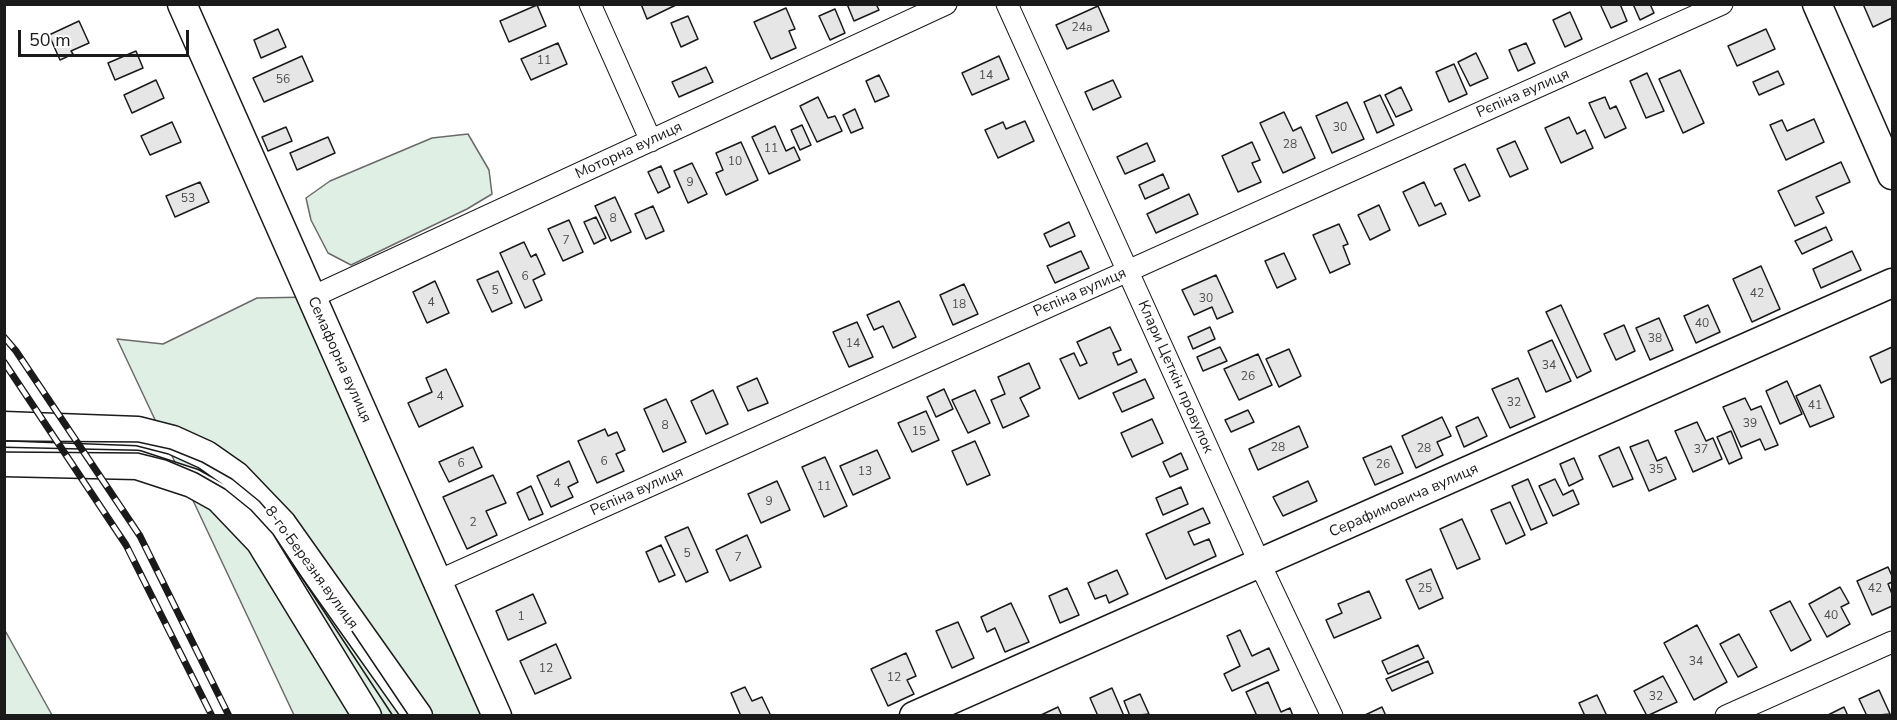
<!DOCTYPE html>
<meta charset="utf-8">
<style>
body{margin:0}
#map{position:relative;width:1897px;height:720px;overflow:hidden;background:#fff;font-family:"Nunito Sans",sans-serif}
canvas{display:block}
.frame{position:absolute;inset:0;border:6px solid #1a1a1a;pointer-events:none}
.scale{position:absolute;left:18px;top:30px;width:171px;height:27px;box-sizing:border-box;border:3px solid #1a1a1a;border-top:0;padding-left:8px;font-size:18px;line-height:21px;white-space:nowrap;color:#1a1a1a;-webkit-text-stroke:4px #fff;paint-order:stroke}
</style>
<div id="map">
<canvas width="1897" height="720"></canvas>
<div class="frame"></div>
<div class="scale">50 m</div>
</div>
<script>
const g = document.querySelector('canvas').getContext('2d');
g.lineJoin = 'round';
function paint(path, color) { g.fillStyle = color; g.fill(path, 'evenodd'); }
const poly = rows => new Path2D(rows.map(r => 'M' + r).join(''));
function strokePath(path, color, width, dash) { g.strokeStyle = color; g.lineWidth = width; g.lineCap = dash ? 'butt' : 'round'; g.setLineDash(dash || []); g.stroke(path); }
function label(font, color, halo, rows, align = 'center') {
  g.font = font + ' "Nunito Sans",sans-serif'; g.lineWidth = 4.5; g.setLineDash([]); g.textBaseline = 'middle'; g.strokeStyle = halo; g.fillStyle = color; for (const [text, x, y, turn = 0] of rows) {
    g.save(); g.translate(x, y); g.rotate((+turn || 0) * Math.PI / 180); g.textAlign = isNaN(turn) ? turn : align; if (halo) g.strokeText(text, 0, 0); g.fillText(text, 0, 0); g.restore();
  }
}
const green = poly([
 [468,134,489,170,492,194,467,209,351,265,328,253,311,220,306,198,330,181,432,138,468,134],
 [312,297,497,715,294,715,117,339,163,344,257,298,312,297],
 [5,631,7,634,52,715,5,715,5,631]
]);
const building = poly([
 [641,4,678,4,647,19,641,4],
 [847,4,876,4,879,10,854,21,847,4],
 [1600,4,1620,4,1627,21,1611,28,1600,4],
 [1633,4,1650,4,1654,13,1640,20,1633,4],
 [1863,4,1892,4,1892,18,1873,27,1863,4],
 [537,5,546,26,509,42,500,21,537,5],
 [1098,6,1109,31,1067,49,1056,25,1098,6],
 [786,8,795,29,789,31,796,48,771,59,754,22,786,8],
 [835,9,845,33,830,40,819,16,835,9],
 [1570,12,1582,39,1565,47,1553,20,1570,12],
 [688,16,698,39,681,47,671,23,688,16],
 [79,21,89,43,71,51,73,54,60,60,49,35,79,21],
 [278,29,286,47,261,58,254,40,278,29],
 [1766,29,1775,49,1737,66,1728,46,1766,29],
 [558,43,567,64,531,80,521,59,558,43],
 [1526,43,1535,63,1518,71,1509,50,1526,43],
 [136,51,143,68,115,80,108,63,136,51],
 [1476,53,1488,78,1470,86,1458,62,1476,53],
 [302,56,313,81,264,102,253,78,302,56],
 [999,56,1009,79,972,95,962,73,999,56],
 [1454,64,1467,94,1449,102,1436,72,1454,64],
 [706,67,713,82,679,97,672,82,706,67],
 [1680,70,1704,123,1683,133,1659,79,1680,70],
 [1778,71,1784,84,1759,95,1753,82,1778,71],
 [1647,73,1664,111,1646,118,1630,81,1647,73],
 [879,75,889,96,875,102,866,81,879,75],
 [156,80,164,98,132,113,124,95,156,80],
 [1113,80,1121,97,1093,110,1085,92,1113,80],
 [1401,87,1412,110,1396,117,1385,95,1401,87],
 [1380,95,1394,125,1377,133,1364,102,1380,95],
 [818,97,828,118,835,116,842,131,817,142,800,106,818,97],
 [1605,97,1610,109,1616,106,1626,128,1605,138,1589,103,1605,97],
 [1347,102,1364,139,1332,153,1316,116,1347,102],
 [855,109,863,128,851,133,843,115,855,109],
 [1284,112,1293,131,1301,127,1315,158,1283,173,1260,123,1284,112],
 [1569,117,1577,134,1585,130,1593,148,1561,163,1545,128,1569,117],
 [1814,119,1824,142,1786,160,1770,125,1782,120,1787,131,1814,119],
 [1025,121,1034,141,998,158,985,130,1003,122,1006,129,1025,121],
 [172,122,181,142,150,155,141,136,172,122],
 [802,125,811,145,800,150,791,130,802,125],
 [775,126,786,151,794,147,800,160,769,174,752,137,775,126],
 [286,127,292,141,268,151,262,137,286,127],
 [328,137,335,153,297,170,290,153,328,137],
 [1515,141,1528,169,1510,177,1497,149,1515,141],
 [741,142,758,180,726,195,716,173,723,170,716,153,741,142],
 [1252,142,1260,160,1252,163,1261,182,1238,192,1222,156,1252,142],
 [1147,143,1155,161,1125,174,1117,157,1147,143],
 [1841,162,1850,182,1816,197,1824,213,1795,226,1778,191,1841,162],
 [692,163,707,194,688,203,674,171,692,163],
 [1465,164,1480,196,1469,201,1454,169,1465,164],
 [661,166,670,187,658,193,648,172,661,166],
 [1163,174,1169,188,1145,199,1139,185,1163,174],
 [200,182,209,202,175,217,166,196,200,182],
 [1424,182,1435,206,1441,203,1446,214,1419,226,1403,192,1424,182],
 [1189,194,1198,214,1156,233,1147,214,1189,194],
 [615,197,631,232,611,241,595,206,615,197],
 [1379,205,1390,230,1370,240,1358,215,1379,205],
 [653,206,664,231,646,239,635,214,653,206],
 [596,217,606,238,594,244,584,222,596,217],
 [569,220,583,252,563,261,548,229,569,220],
 [1069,222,1075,236,1050,247,1044,234,1069,222],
 [1339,224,1348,244,1343,246,1350,264,1330,273,1313,235,1339,224],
 [1826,227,1832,240,1802,254,1795,241,1826,227],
 [524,242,531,257,536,254,545,274,533,280,542,300,525,308,500,253,524,242],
 [1081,251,1089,268,1055,283,1047,266,1081,251],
 [1852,251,1861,270,1821,288,1813,269,1852,251],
 [1284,253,1296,279,1277,288,1265,261,1284,253],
 [1761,266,1780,309,1752,322,1733,279,1761,266],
 [498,271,512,303,492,312,477,280,498,271],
 [1216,275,1233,312,1217,319,1212,307,1194,315,1182,290,1216,275],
 [435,281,449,313,427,323,413,292,435,281],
 [964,284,978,314,953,325,940,295,964,284],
 [899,301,916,337,893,348,883,326,874,330,867,315,899,301],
 [1561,305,1591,371,1577,378,1546,312,1561,305],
 [1708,305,1720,332,1696,343,1684,316,1708,305],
 [1659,318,1673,350,1650,360,1636,328,1659,318],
 [857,322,873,357,849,367,833,332,857,322],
 [1624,325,1635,351,1616,360,1604,334,1624,325],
 [1110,327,1121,350,1113,353,1118,365,1131,359,1137,372,1079,399,1060,359,1074,353,1080,366,1087,363,1077,342,1110,327],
 [1210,327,1215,339,1193,349,1188,337,1210,327],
 [1552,340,1571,381,1546,392,1528,351,1552,340],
 [1220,347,1227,361,1203,371,1197,357,1220,347],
 [1892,347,1892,378,1881,383,1870,357,1892,347],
 [1289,349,1301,376,1279,387,1266,359,1289,349],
 [1258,354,1272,385,1239,400,1224,369,1258,354],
 [1029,363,1040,388,1020,398,1029,416,1003,428,991,400,1005,394,998,377,1029,363],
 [446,369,463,406,419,427,408,403,432,392,426,378,446,369],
 [757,378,768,403,748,411,737,387,757,378],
 [1518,378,1535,417,1510,428,1492,389,1518,378],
 [1145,379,1154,398,1122,412,1113,393,1145,379],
 [1787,381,1802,414,1780,424,1766,391,1787,381],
 [1820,385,1834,417,1810,427,1796,396,1820,385],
 [944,389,953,409,936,417,927,397,944,389],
 [713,390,728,424,706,434,691,401,713,390],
 [975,390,990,423,968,433,952,400,975,390],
 [1745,398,1751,410,1761,406,1778,445,1765,450,1760,439,1741,447,1723,407,1745,398],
 [666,399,686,442,663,452,644,409,666,399],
 [1248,410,1254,422,1231,432,1225,420,1248,410],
 [926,411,939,440,912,452,898,423,926,411],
 [1442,417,1451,436,1437,442,1443,455,1416,468,1402,436,1442,417],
 [1478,417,1487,436,1464,447,1456,427,1478,417],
 [1152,419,1163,443,1132,457,1121,433,1152,419],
 [1697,422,1706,441,1713,438,1722,459,1693,472,1675,431,1697,422],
 [1299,426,1308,447,1258,470,1249,449,1299,426],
 [605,429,608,436,617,432,625,450,616,454,624,471,597,483,578,441,605,429],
 [1731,431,1742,458,1729,464,1717,437,1731,431],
 [1648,440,1657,461,1666,457,1676,479,1649,491,1630,447,1648,440],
 [975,441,990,475,967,485,952,451,975,441],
 [1391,446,1403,473,1375,485,1363,458,1391,446],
 [473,447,482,467,449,482,439,462,473,447],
 [1619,447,1633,479,1613,487,1599,456,1619,447],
 [877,450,890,478,853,495,840,466,877,450],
 [1181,453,1188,469,1170,477,1163,462,1181,453],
 [825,457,847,506,824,517,802,467,825,457],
 [1574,458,1583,479,1569,486,1560,464,1574,458],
 [569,461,578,482,568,487,573,497,551,507,537,476,569,461],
 [493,475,506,503,486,511,497,535,467,549,443,497,493,475],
 [1528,479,1547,523,1531,530,1512,486,1528,479],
 [1555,479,1563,495,1573,490,1579,504,1553,516,1539,486,1555,479],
 [777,481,790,510,761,523,748,494,777,481],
 [1308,481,1317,501,1283,516,1273,497,1308,481],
 [531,486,543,514,529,520,517,493,531,486],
 [1181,487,1188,504,1163,515,1156,498,1181,487],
 [1510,502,1525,535,1506,544,1491,510,1510,502],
 [1203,508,1210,523,1188,532,1194,545,1209,539,1216,556,1166,579,1146,534,1203,508],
 [1462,519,1480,559,1457,569,1440,529,1462,519],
 [688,527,708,572,686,582,665,537,688,527],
 [747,535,761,567,730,581,716,550,747,535],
 [661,545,675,575,659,582,646,552,661,545],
 [1888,567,1892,576,1892,582,1888,584,1892,594,1892,606,1872,615,1857,581,1888,567],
 [1431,569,1443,598,1419,609,1406,580,1431,569],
 [1117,570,1128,594,1109,603,1106,595,1095,599,1088,583,1117,570],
 [1840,587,1849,603,1841,607,1850,624,1827,637,1809,604,1840,587],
 [1067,588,1079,615,1060,623,1049,596,1067,588],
 [1369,591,1381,618,1334,638,1326,620,1342,613,1338,604,1369,591],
 [533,594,546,623,508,640,496,611,533,594],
 [1790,601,1811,640,1791,651,1770,611,1790,601],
 [1011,603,1029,642,1005,652,995,628,987,632,981,617,1011,603],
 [958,622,974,658,952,668,936,631,958,622],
 [1697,625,1727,682,1694,700,1664,643,1697,625],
 [1240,630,1252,656,1269,648,1279,670,1232,691,1224,674,1240,666,1227,636,1240,630],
 [1739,634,1757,667,1738,677,1720,644,1739,634],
 [556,644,571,678,535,694,520,661,556,644],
 [1418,645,1424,658,1388,674,1382,661,1418,645],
 [906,653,916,676,907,680,914,694,888,706,871,669,906,653],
 [1428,661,1433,673,1392,691,1386,679,1428,661],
 [1663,676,1677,702,1647,716,1634,691,1663,676],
 [1268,682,1281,712,1290,708,1293,716,1257,716,1246,692,1268,682],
 [745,687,752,701,762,697,771,716,741,716,731,693,745,687],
 [1112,688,1124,716,1098,716,1090,698,1112,688],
 [1879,690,1890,714,1867,716,1859,699,1879,690],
 [1140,694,1149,714,1130,716,1124,701,1140,694],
 [1597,695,1607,716,1585,716,1579,703,1597,695],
 [1058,707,1062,716,1039,716,1058,707],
 [1382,707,1386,716,1363,716,1382,707],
 [1844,707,1848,716,1826,716,1844,707]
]);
const path = poly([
 [457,716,467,716]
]);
const street = poly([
 [590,4,651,141],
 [1007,4,1260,564,1332,716],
 [312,297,946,4],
 [438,581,1722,4],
 [1726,716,1892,642]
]);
const secondary = poly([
 [182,4,497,716],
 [1817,4,1892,175],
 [4,426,138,431,173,440,206,455,236,476,282,524,418,716],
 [4,462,137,465,192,483,219,498,260,541,367,716],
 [914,716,1892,283]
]);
const tram = poly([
 [4,441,138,442,170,449,202,462,232,479,259,501,282,527,409,716],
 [4,452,138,453,166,460,197,473,225,489,251,510,273,534,393,716]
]);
const rail = poly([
 [4,337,16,351,140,536,229,716],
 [4,362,126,545,212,716]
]);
const numberNames = [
 ["24а",1082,28],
 ["11",544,61],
 ["14",986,76],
 ["56",283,80],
 ["30",1340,128],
 ["28",1290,145],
 ["11",771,149],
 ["10",735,162],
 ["9",690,183],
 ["53",188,199],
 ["8",613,219],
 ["7",566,241],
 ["6",525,277],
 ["5",495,291],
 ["42",1757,294],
 ["30",1206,299],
 ["4",431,303],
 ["18",959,305],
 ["40",1702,324],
 ["38",1655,339],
 ["14",853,344],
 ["34",1549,366],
 ["26",1248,377],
 ["4",440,397],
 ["32",1514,403],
 ["41",1815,406],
 ["39",1750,424],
 ["8",665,426],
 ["15",919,432],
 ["28",1278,448],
 ["28",1424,449],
 ["37",1701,450],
 ["6",604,462],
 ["6",461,464],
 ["26",1383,465],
 ["35",1656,470],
 ["13",865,472],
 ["4",557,484],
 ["11",824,487],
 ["9",769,502],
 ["2",473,523],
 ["5",687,554],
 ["7",738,558],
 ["25",1425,589],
 ["42",1875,589],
 ["40",1831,616],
 ["1",521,617],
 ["34",1696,662],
 ["12",546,669],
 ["12",894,678],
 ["32",1656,697]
];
const streetNames = [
 ["Рєпіна вулиця",1523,94,-24],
 ["Моторна вулиця",629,151,-25],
 ["Рєпіна вулиця",1080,293,-24],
 ["Семафорна вулиця",339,360,66],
 ["Клари Цеткін провулок",1175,377,66],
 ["Рєпіна вулиця",637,492,-24],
 ["Серафимовича вулиця",1404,501,-24],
 ["8-го Березня вулиця",311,568,54]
];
paint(green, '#e0efe3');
strokePath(green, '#6a6a6a', 1.5);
paint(building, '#e6e6e6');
strokePath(building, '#1a1a1a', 1.5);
strokePath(street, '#1a1a1a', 23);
strokePath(secondary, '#1a1a1a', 31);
strokePath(path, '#5f5f5f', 4, [4.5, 3]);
strokePath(street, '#fff', 21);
strokePath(secondary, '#fff', 28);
strokePath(tram, '#1a1a1a', 1.5);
strokePath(rail, '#1a1a1a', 7);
strokePath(rail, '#fff', 4.5, [14]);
label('12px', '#4d4d4d', null, numberNames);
label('15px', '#1a1a1a', '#fff', streetNames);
</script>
